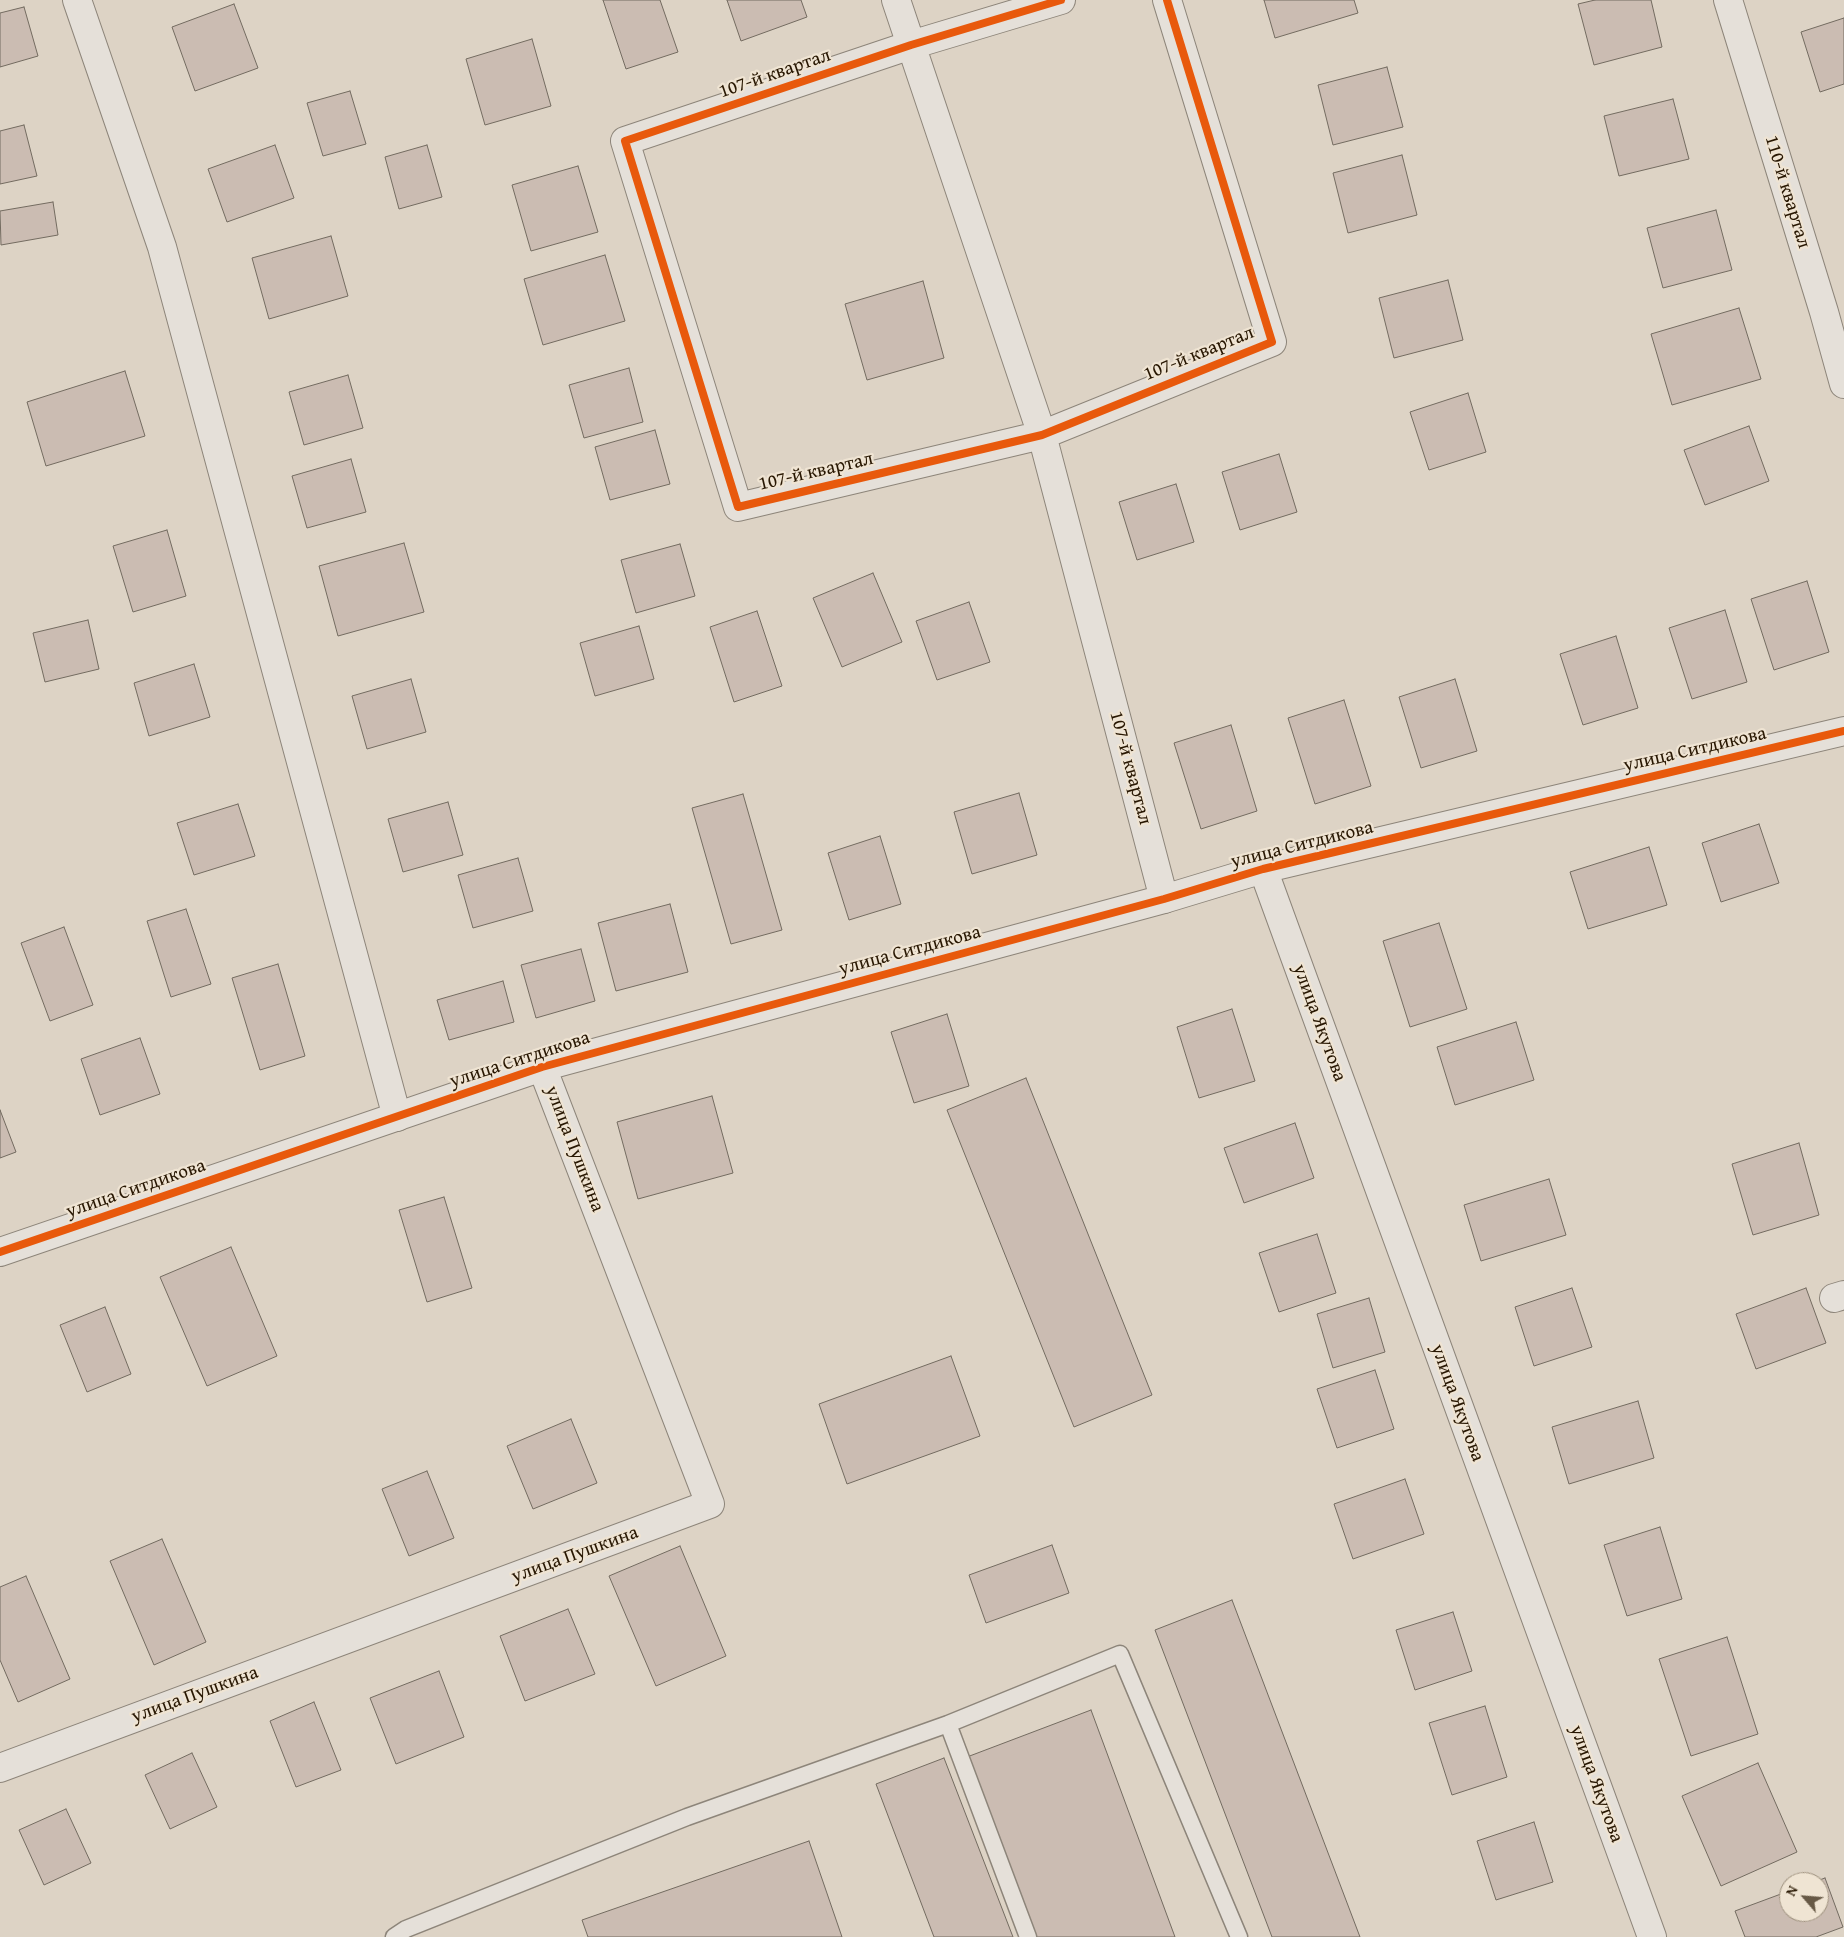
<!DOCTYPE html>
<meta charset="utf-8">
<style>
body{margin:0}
#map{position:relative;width:1844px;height:1937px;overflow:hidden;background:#ddd3c5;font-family:"Gentium Book Plus",serif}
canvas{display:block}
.north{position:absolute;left:1779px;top:1872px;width:50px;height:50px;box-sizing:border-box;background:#efe4d3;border:1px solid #9f927f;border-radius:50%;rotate:297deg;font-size:14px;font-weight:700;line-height:20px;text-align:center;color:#281702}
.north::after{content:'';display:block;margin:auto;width:18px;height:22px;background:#675946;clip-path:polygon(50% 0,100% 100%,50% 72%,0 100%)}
</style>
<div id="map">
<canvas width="1844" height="1937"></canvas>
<div class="north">N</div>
</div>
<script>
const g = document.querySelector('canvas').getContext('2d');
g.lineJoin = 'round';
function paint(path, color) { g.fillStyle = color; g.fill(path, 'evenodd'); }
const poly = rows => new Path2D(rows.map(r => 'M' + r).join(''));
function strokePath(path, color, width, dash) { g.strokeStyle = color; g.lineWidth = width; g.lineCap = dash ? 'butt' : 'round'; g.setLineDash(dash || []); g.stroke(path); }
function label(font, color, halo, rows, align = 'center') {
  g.font = font + ' "Gentium Book Plus",serif'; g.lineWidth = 4.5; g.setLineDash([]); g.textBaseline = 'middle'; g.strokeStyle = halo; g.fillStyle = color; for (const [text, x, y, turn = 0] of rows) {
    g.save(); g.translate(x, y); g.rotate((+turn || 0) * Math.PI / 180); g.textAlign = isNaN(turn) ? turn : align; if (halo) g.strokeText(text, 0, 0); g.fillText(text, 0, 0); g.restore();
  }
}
const building = poly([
 [603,0,660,0,678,52,626,69,603,0],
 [727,0,801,0,807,17,741,41,727,0],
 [1264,0,1354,0,1358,13,1275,38,1264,0],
 [1595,0,1651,0,1662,47,1594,65,1578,4,1595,0],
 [234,4,258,68,195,91,172,27,234,4],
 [24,7,38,56,0,67,0,13,24,7],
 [1844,18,1844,84,1820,92,1801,32,1844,18],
 [532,39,551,106,485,125,466,59,532,39],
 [1387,67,1403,127,1333,145,1318,85,1387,67],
 [350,91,366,144,323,156,307,103,350,91],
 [1673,99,1689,159,1619,176,1604,116,1673,99],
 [24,125,37,176,0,184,0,131,24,125],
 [275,145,294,198,227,222,208,169,275,145],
 [427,145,442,197,399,209,385,157,427,145],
 [1402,155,1417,215,1348,233,1333,173,1402,155],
 [578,166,598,232,531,251,512,185,578,166],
 [53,202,58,235,1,245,0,211,53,202],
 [1716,210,1732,270,1663,288,1647,228,1716,210],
 [331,236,348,296,269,319,252,258,331,236],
 [605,255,625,321,543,345,524,279,605,255],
 [1448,280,1463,340,1394,358,1379,298,1448,280],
 [923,281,944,358,867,380,845,304,923,281],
 [1739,308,1761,379,1672,405,1651,334,1739,308],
 [629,368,643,422,584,438,569,385,629,368],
 [125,371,145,436,46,466,27,402,125,371],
 [348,375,363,428,304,445,289,392,348,375],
 [1468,393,1486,452,1429,470,1410,412,1468,393],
 [1749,426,1769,481,1705,505,1684,450,1749,426],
 [655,430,670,484,610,500,595,447,655,430],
 [1279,454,1297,512,1240,530,1222,472,1279,454],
 [351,459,366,512,307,528,292,476,351,459],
 [1176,484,1194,542,1137,560,1119,502,1176,484],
 [167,530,186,596,133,612,113,546,167,530],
 [404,543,424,612,338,636,319,566,404,543],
 [680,544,695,596,636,613,621,560,680,544],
 [873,573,902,642,842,667,813,598,873,573],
 [1807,581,1829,652,1774,670,1751,599,1807,581],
 [969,602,990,662,937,680,916,621,969,602],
 [1725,610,1747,682,1692,699,1669,628,1725,610],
 [757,611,782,686,734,702,710,627,757,611],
 [88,620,99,669,45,682,33,633,88,620],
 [639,626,654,679,595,696,580,643,639,626],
 [1616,636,1638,708,1583,725,1560,654,1616,636],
 [194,664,210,717,149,736,134,683,194,664],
 [411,679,426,732,367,749,352,696,411,679],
 [1455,679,1477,751,1421,768,1399,697,1455,679],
 [1344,700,1371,786,1315,804,1288,718,1344,700],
 [1231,725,1257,811,1201,829,1174,743,1231,725],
 [1019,793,1037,855,972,874,954,812,1019,793],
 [743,794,782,930,731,944,692,808,743,794],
 [448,802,463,855,403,872,388,819,448,802],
 [238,804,255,856,194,875,177,823,238,804],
 [1759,824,1779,883,1721,902,1702,843,1759,824],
 [880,836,901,904,849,920,828,853,880,836],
 [1649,847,1667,905,1588,929,1570,872,1649,847],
 [518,858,533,911,473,928,458,875,518,858],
 [670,904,688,972,616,991,598,923,670,904],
 [186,909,211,984,171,997,147,921,186,909],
 [1439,923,1467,1009,1410,1027,1383,941,1439,923],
 [64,927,93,1005,50,1021,21,943,64,927],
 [581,949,595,1001,536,1018,521,965,581,949],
 [278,964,305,1056,260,1070,232,978,278,964],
 [503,981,514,1022,449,1040,437,1000,503,981],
 [1232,1009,1255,1081,1199,1098,1177,1027,1232,1009],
 [947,1014,969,1086,914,1103,891,1032,947,1014],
 [1516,1022,1534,1080,1455,1105,1437,1047,1516,1022],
 [140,1038,160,1094,100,1115,81,1059,140,1038],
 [1026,1078,1152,1395,1074,1427,947,1110,1026,1078],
 [712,1096,733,1173,638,1199,617,1122,712,1096],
 [0,1110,16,1152,0,1158,0,1110],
 [1295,1123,1314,1178,1244,1203,1224,1148,1295,1123],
 [1799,1143,1819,1215,1753,1235,1732,1164,1799,1143],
 [1549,1179,1566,1235,1481,1261,1464,1205,1549,1179],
 [444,1197,472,1288,427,1302,399,1210,444,1197],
 [1317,1234,1336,1293,1279,1312,1259,1253,1317,1234],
 [231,1247,277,1356,207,1386,160,1277,231,1247],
 [1572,1288,1592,1347,1534,1366,1515,1307,1572,1288],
 [1806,1288,1826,1343,1756,1369,1736,1314,1806,1288],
 [1369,1298,1385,1352,1333,1368,1317,1314,1369,1298],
 [105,1307,131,1374,87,1392,60,1325,105,1307],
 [951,1356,980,1436,847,1484,819,1404,951,1356],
 [1375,1370,1394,1429,1337,1448,1317,1389,1375,1370],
 [1638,1401,1654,1458,1569,1484,1552,1427,1638,1401],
 [571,1419,597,1483,533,1509,507,1446,571,1419],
 [427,1471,454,1538,409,1556,382,1489,427,1471],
 [1405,1479,1424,1534,1353,1559,1334,1504,1405,1479],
 [1660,1527,1682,1599,1627,1616,1604,1545,1660,1527],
 [162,1539,206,1642,154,1665,110,1561,162,1539],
 [1052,1545,1069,1593,986,1623,969,1575,1052,1545],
 [680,1546,726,1656,656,1686,609,1576,680,1546],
 [26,1576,70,1679,18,1702,0,1660,0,1587,26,1576],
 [1232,1600,1360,1937,1272,1937,1155,1630,1232,1600],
 [568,1609,595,1674,525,1701,500,1636,568,1609],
 [1453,1612,1472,1671,1415,1690,1396,1630,1453,1612],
 [1727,1637,1758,1734,1691,1756,1659,1659,1727,1637],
 [439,1671,464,1737,396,1764,370,1698,439,1671],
 [314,1702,341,1770,296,1787,270,1721,314,1702],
 [1485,1706,1507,1777,1452,1795,1429,1723,1485,1706],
 [1091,1710,1175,1937,1035,1937,967,1757,1091,1710],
 [192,1753,217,1807,170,1829,145,1775,192,1753],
 [944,1758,1013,1937,934,1937,876,1784,944,1758],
 [1758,1763,1797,1852,1721,1886,1682,1796,1758,1763],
 [66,1809,91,1863,44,1885,19,1830,66,1809],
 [1534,1822,1553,1882,1496,1900,1477,1841,1534,1822],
 [809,1841,842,1937,588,1937,582,1920,809,1841],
 [1825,1878,1843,1927,1816,1937,1745,1937,1735,1911,1789,1891,1789,1912,1819,1912,1819,1882,1814,1882,1825,1878]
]);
const service = poly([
 [948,1724,1028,1937],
 [394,1937,406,1929,687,1817,948,1724,1120,1654,1239,1937]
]);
const minor = poly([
 [77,0,162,247,397,1117],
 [896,0,1042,435,1164,899],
 [1061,0,911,45,625,141,738,507,1042,435,1272,342,1167,0],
 [1728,0,1824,312,1844,384],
 [1263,869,1652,1937],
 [1834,1298,1844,1295],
 [0,1768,710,1504,542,1067]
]);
const tertiary = poly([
 [0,1252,542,1067,1164,899,1263,869,1844,731]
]);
const cycleway = poly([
 [1061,0,911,45,625,141,738,507,1042,435,1272,342,1167,0],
 [0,1252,542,1067,1164,899,1263,869,1844,731]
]);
const streetNames = [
 ["107-й квартал",775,74,-19],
 ["110-й квартал",1787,192,73],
 ["107-й квартал",1199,354,-22],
 ["107-й квартал",816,472,-13],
 ["улица Ситдикова",1695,750,-13],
 ["107-й квартал",1130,768,75],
 ["улица Ситдикова",1302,845,-14],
 ["улица Ситдикова",910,951,-15],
 ["улица Якутова",1319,1023,70],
 ["улица Ситдикова",520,1060,-18],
 ["улица Пушкина",574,1149,69],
 ["улица Ситдикова",136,1189,-19],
 ["улица Якутова",1457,1403,70],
 ["улица Пушкина",575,1555,-20],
 ["улица Пушкина",195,1695,-20],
 ["улица Якутова",1596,1784,70]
];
paint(building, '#cbbcb2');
strokePath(building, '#736b60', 1);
strokePath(service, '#8d857a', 19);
strokePath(minor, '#8d857a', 30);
strokePath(tertiary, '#8d857a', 30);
strokePath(service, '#e5e0d9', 16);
strokePath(minor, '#e5e0d9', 28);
strokePath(tertiary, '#e5e0d9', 28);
strokePath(cycleway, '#e8590c', 8);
label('19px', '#281702', '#efe4d3', streetNames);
</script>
